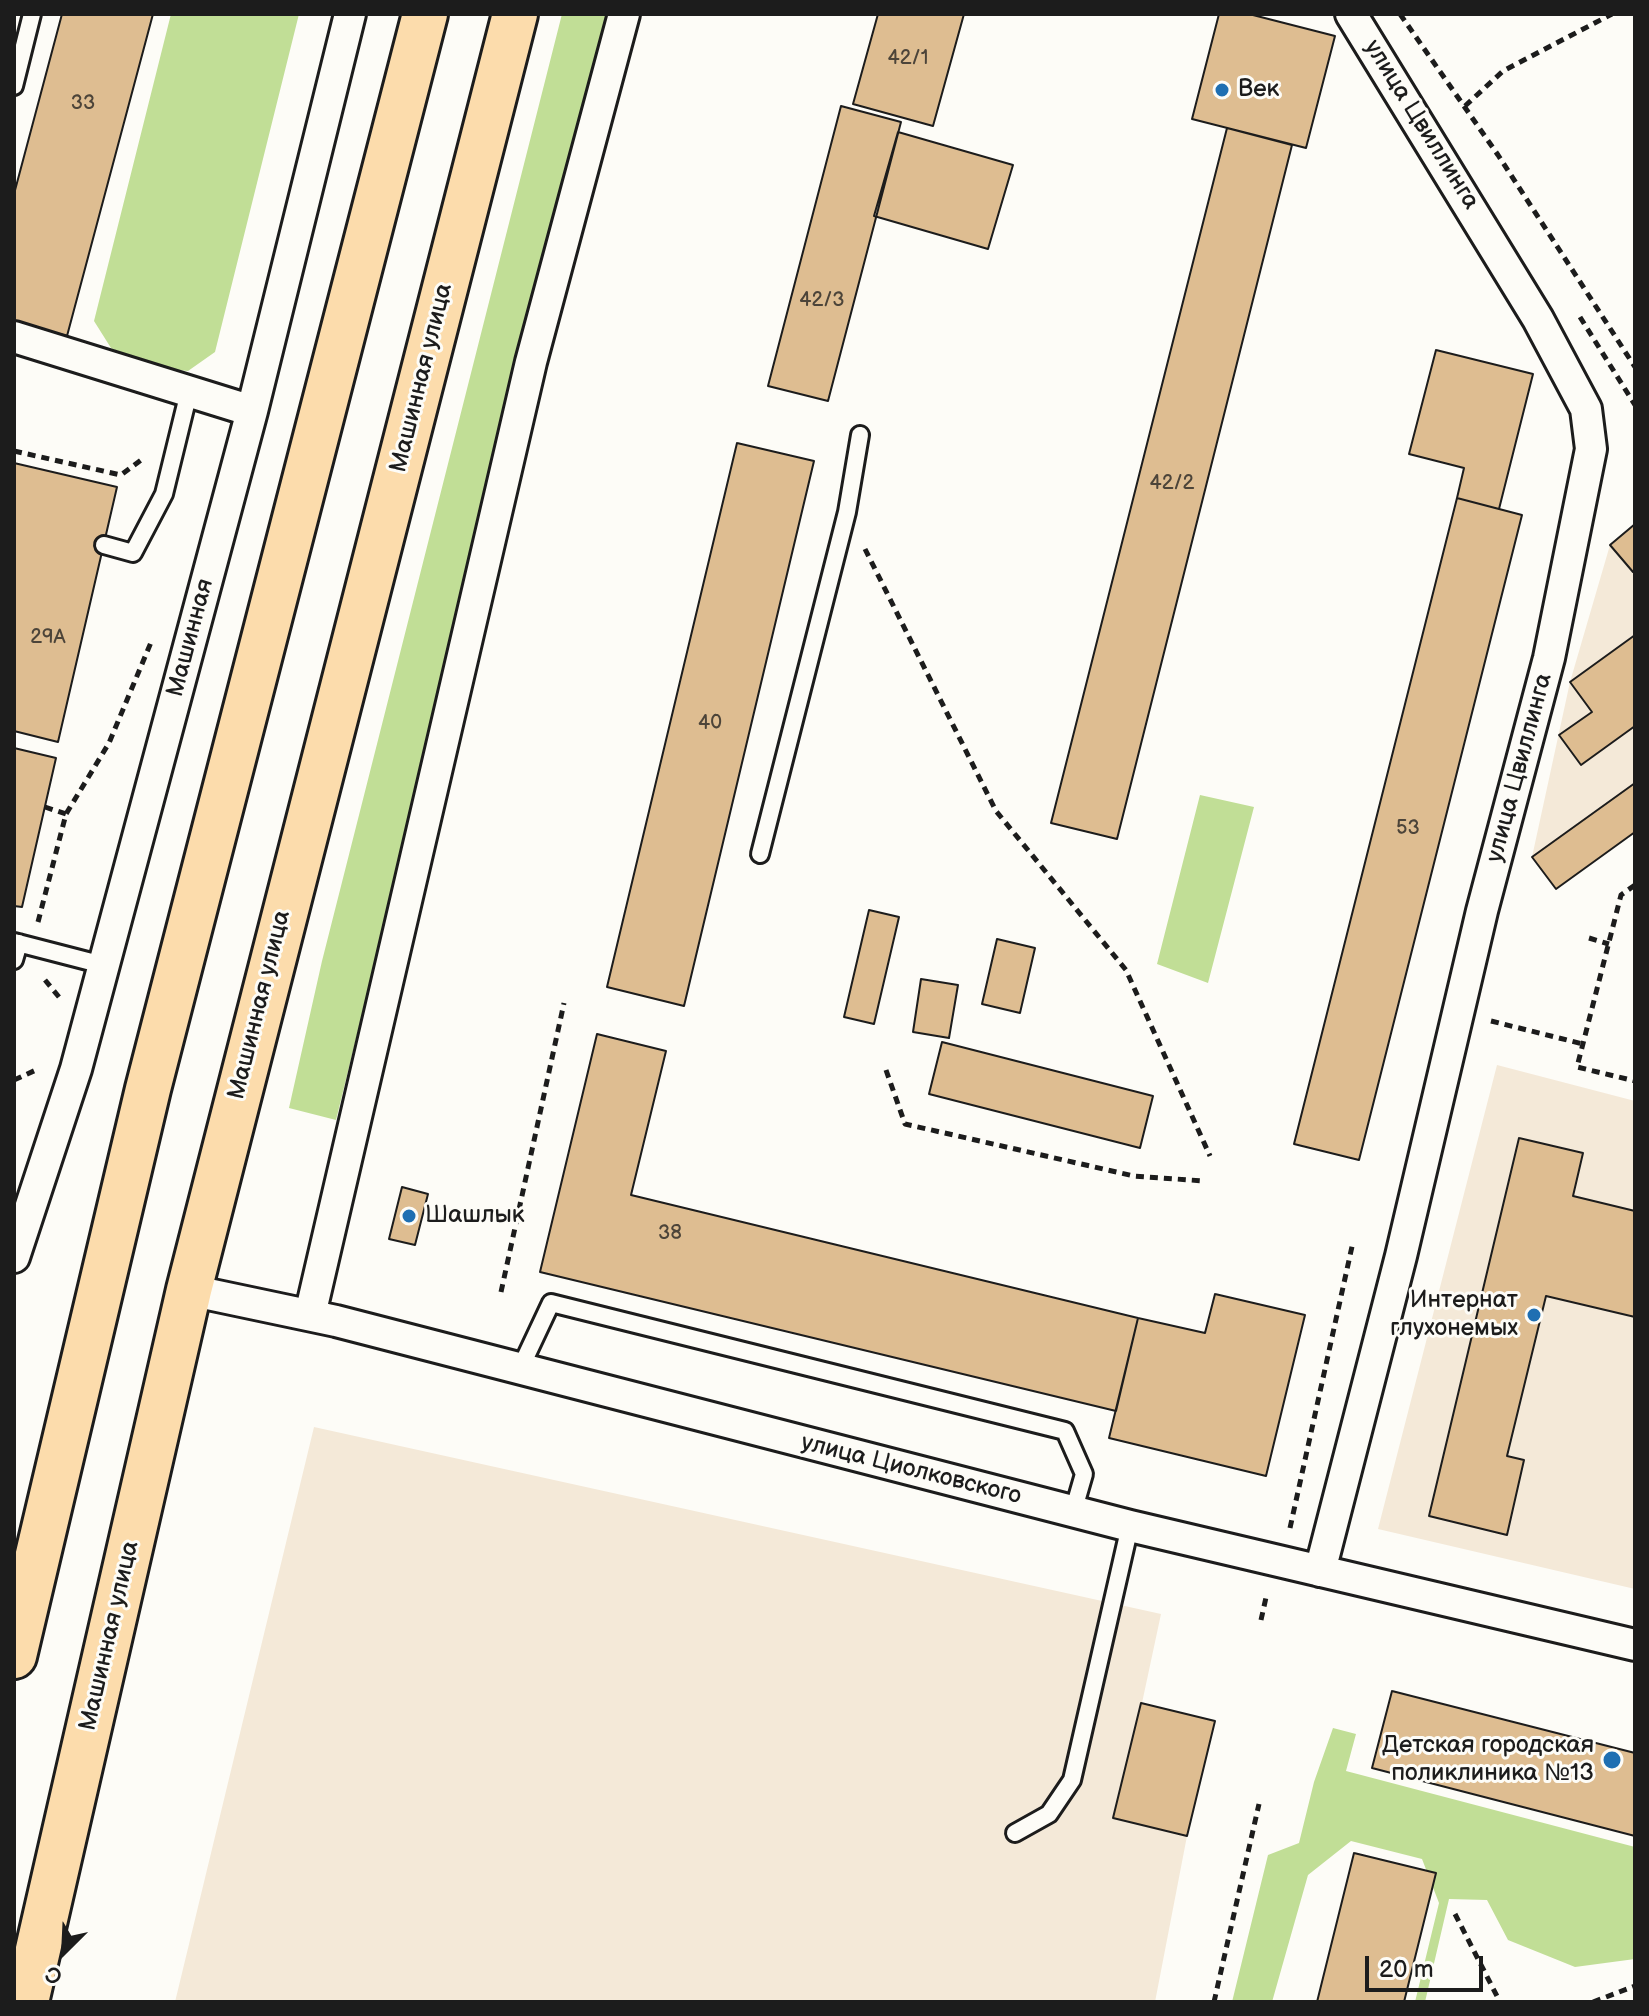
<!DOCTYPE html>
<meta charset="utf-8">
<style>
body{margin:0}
#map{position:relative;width:1649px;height:2016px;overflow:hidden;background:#fdfcf7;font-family:"Balsamiq Sans",sans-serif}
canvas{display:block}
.frame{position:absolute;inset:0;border:16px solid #1c1c1c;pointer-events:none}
.north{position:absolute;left:24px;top:1912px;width:80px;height:80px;-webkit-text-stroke:6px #fdfcf7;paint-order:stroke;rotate:204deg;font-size:22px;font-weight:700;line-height:32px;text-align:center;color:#1c1c1c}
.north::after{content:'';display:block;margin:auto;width:28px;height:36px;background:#1c1c1c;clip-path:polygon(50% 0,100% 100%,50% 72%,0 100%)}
.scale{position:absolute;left:1365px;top:1956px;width:118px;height:36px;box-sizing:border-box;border:4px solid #1c1c1c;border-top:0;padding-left:10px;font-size:24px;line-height:28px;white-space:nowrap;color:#1c1c1c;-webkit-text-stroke:6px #fdfcf7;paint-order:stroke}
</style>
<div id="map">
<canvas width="1649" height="2016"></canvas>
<div class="frame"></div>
<div class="north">С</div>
<div class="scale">20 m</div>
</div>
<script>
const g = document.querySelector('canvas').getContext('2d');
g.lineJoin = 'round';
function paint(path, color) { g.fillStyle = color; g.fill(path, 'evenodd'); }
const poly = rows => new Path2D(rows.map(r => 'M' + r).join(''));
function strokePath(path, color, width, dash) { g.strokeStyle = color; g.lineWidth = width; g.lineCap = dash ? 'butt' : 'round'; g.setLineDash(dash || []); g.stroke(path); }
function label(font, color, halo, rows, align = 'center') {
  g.font = font + ' "Balsamiq Sans",sans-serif'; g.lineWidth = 6; g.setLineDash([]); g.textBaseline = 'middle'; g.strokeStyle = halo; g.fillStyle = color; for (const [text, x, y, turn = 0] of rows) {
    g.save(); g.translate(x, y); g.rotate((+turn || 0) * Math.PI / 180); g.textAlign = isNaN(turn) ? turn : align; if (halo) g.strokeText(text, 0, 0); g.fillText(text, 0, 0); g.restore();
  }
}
const built = poly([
 [1635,524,1635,832,1556,889,1532,857,1570,682,1610,545],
 [1497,1065,1635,1101,1635,1589,1378,1529],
 [314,1427,1161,1614,1142,1703,1215,1721,1187,1836,1155,2002,175,2002]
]);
const green = poly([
 [171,14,299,14,215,352,188,371,147,367,111,348,94,321],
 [562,14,608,14,336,1120,289,1108,322,961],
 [1200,795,1254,807,1208,983,1157,964],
 [1333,1728,1356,1734,1346,1771,1635,1847,1635,1959,1575,1967,1508,1940,1487,1900,1449,1899,1425,2002,1415,2002,1439,1903,1422,1859,1351,1841,1308,1875,1272,2002,1232,2002,1268,1855,1299,1843,1314,1782]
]);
const building = poly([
 [62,14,153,14,67,336,14,322,14,194,62,14],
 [878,14,964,14,933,126,853,104,878,14],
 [1219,14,1249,14,1335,36,1306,148,1192,119,1219,14],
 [841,106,901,122,828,401,768,386,841,106],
 [1227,128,1292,145,1117,839,1051,823,1227,128],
 [898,132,1013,165,988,249,874,216,898,132],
 [1436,350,1533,374,1499,509,1457,498,1464,468,1409,454,1436,350],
 [737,443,814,461,684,1006,607,987,737,443],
 [14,463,117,487,58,742,14,731,14,463],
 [1457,498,1522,515,1359,1160,1294,1144,1457,498],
 [1635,524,1635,571,1633,572,1610,545,1635,524],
 [1635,635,1635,726,1581,765,1559,735,1592,712,1570,682,1635,635],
 [14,748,56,758,22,907,14,906,14,748],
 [1635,783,1635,832,1556,889,1532,857,1635,783],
 [869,910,899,917,874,1024,844,1017,869,910],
 [997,939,1035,948,1020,1013,982,1004,997,939],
 [921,979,958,985,949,1038,913,1032,921,979],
 [597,1034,666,1051,631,1195,1138,1318,1116,1411,540,1272,597,1034],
 [942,1042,1153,1096,1140,1148,929,1094,942,1042],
 [1519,1138,1583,1153,1573,1196,1635,1211,1635,1317,1546,1296,1507,1456,1524,1460,1507,1535,1429,1516,1519,1138],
 [402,1187,428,1194,415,1245,389,1239,402,1187],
 [1215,1294,1305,1315,1266,1476,1109,1438,1138,1318,1205,1333,1215,1294],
 [1392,1691,1635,1753,1635,1836,1372,1768,1392,1691],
 [1141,1703,1215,1721,1187,1836,1113,1818,1141,1703],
 [1354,1853,1436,1873,1404,2002,1317,2002,1354,1853]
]);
const path = poly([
 [1400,14,1498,155,1635,367],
 [1465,106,1503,71,1612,14],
 [1580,317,1635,405],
 [14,451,121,475,145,457],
 [865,549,996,811,1126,970,1210,1156],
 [45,807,66,814],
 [1635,885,1621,895,1577,1067,1635,1081],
 [38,922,66,814,109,743,152,640],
 [1589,938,1609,944],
 [45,980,59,997],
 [1491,1021,1583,1044],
 [886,1070,905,1124,1134,1176,1204,1181],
 [14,1080,36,1070],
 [501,1292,564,1003],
 [1290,1528,1353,1242],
 [1261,1620,1267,1593],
 [1455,1914,1500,2002],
 [1214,2002,1259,1804],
 [1593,2002,1635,1986]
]);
const lane = poly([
 [14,86,32,14],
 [104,545,133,553,164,494,189,392],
 [760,854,847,512,860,435],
 [14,942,103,965],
 [14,960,19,943],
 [520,1369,551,1303,1065,1431,1084,1474,1073,1512],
 [1015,1833,1049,1814,1072,1780,1130,1526]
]);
const street = poly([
 [14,337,252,411],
 [14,1257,76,1069,252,411,350,14],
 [189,1290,336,1321,1130,1526,1635,1645],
 [310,1315,531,362,624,14],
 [1320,1571,1401,1256,1482,911,1549,658,1591,449,1586,409,1538,319,1351,14]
]);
const primary = poly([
 [14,1656,148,1089,425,14],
 [26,2002,189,1290,515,14]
]);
const markers = [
 [1222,90,8,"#1f6fb2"],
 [409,1216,8,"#1f6fb2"],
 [1534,1315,8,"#1f6fb2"],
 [1612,1760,10,"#1f6fb2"]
];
const numberNames = [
 ["42/1",908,59],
 ["33",83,104],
 ["42/3",822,301],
 ["42/2",1172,484],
 ["29А",48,638],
 ["40",710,724],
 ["53",1408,829],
 ["38",670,1234]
];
const poiNames = [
 ["Век",1238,90],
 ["Шашлык",425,1216],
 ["Интернат",1518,1301,"right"],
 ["глухонемых",1518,1329,"right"],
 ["Детская городская",1594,1746,"right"],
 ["поликлиника №13",1594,1774,"right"]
];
const streetNames = [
 ["улица Цвиллинга",1421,125,58],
 ["Машинная улица",422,378,-76],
 ["Машинная",191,638,-75],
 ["улица Цвиллинга",1520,768,-75],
 ["Машинная улица",260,1005,-76],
 ["улица Циолковского",911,1470,14],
 ["Машинная улица",110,1636,-77]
];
paint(built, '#f4e9d8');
paint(green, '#c1de96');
paint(building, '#debd91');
strokePath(building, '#1c1c1c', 2);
strokePath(lane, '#1c1c1c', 22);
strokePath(street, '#1c1c1c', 36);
strokePath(primary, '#1c1c1c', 50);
strokePath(path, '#1c1c1c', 5, [8, 6]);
strokePath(lane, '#fdfcf7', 16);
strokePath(street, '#fdfcf7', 30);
strokePath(primary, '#fcdcac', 44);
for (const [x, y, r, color] of markers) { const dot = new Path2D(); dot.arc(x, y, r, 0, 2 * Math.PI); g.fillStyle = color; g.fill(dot); strokePath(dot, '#fdfcf7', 3); }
label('20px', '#4c4439', null, numberNames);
label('24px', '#1c1c1c', '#fdfcf7', poiNames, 'left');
label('24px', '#1c1c1c', '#fdfcf7', streetNames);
</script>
